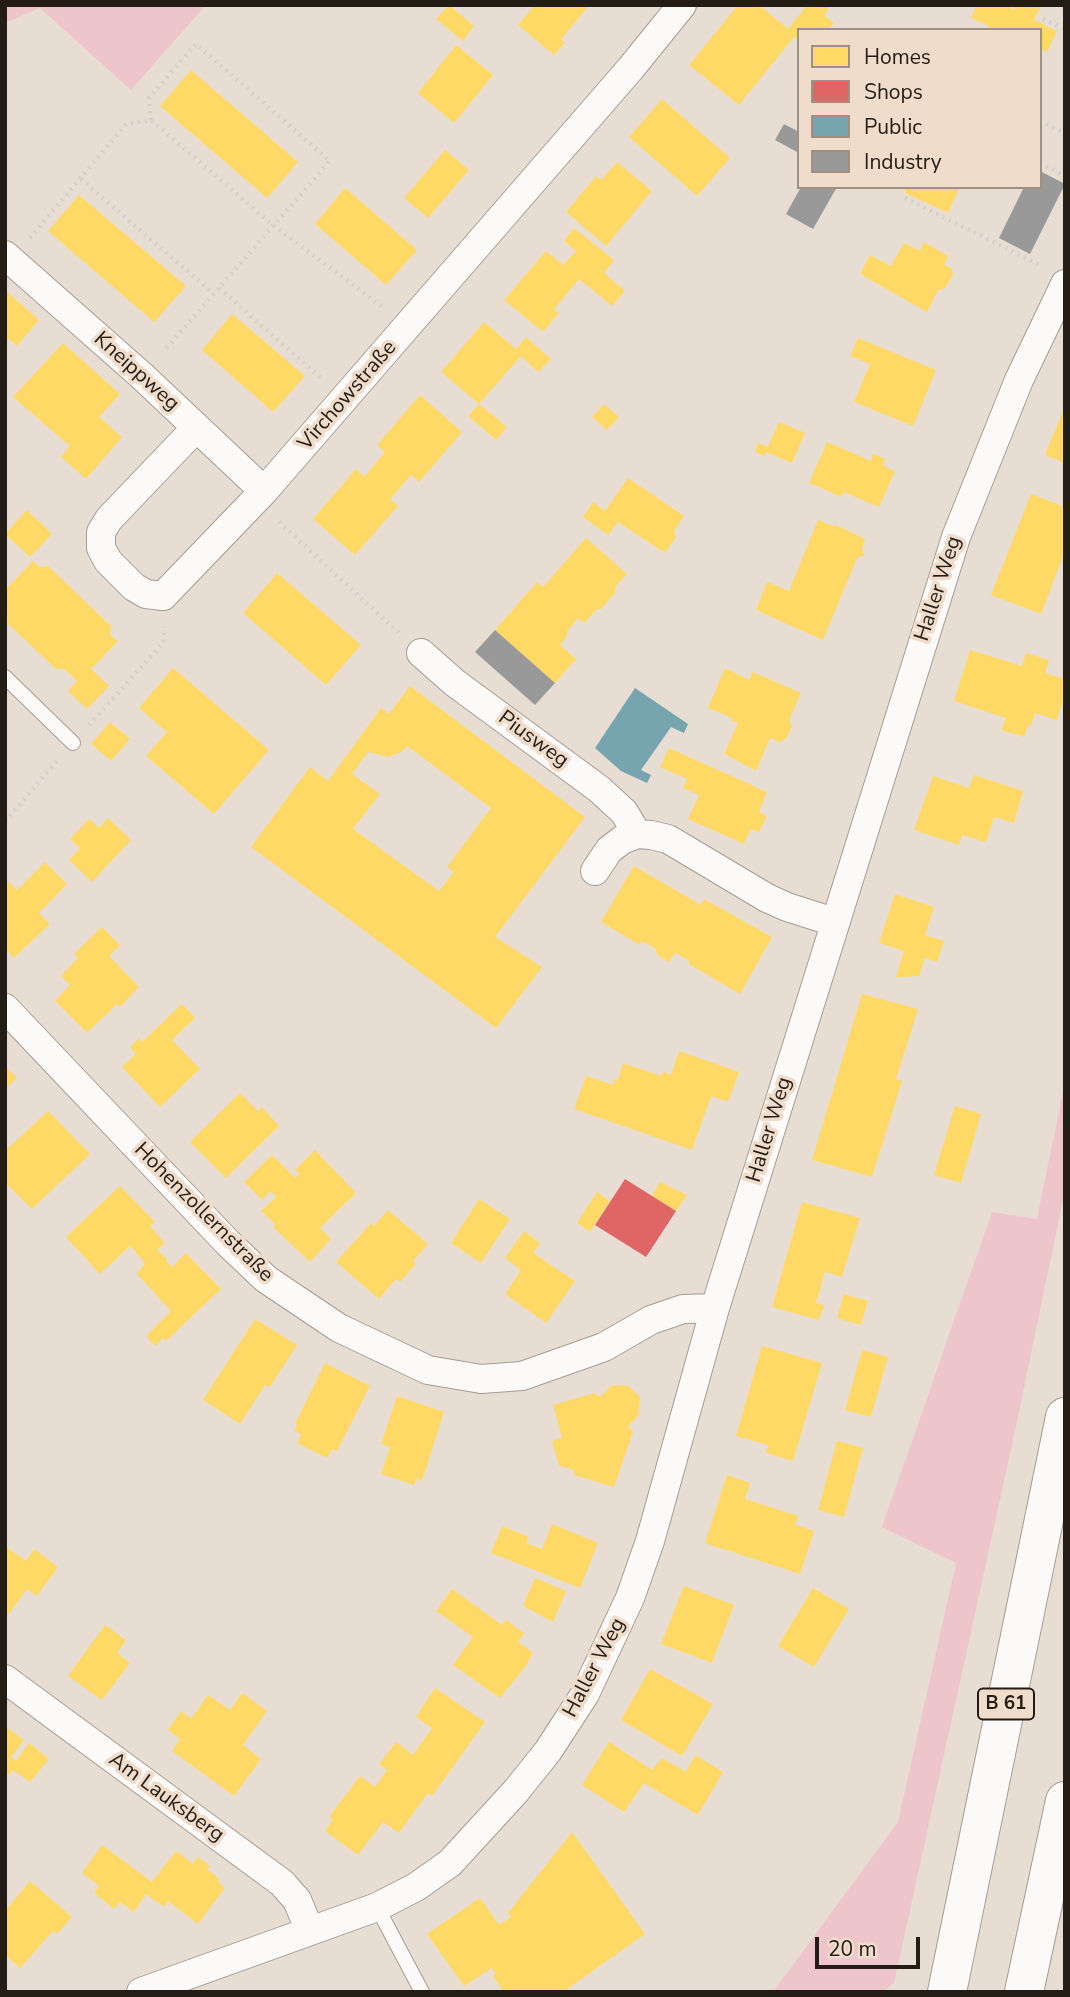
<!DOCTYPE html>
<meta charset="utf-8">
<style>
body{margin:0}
#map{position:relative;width:1070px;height:1997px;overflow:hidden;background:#e8ddd2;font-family:"Nunito Sans",sans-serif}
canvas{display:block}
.frame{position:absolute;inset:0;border:7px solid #241d16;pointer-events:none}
.legend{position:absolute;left:797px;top:28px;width:245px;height:161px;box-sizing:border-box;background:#f0dcca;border:2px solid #9e9082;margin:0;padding:9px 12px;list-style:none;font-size:21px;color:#241d16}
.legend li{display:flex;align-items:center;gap:14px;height:35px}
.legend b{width:35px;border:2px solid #9e9082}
.scale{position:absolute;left:815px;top:1937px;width:105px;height:32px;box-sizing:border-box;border:4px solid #241d16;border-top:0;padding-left:9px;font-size:21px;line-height:24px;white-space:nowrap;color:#241d16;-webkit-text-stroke:5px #f0dcca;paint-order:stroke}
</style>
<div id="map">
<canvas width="1070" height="1997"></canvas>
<div class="frame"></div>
<ul class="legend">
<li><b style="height:19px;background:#ffd966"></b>Homes</li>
<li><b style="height:19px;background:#e06666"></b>Shops</li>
<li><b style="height:19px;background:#76a5af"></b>Public</li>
<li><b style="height:19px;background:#999"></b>Industry</li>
</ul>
<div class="scale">20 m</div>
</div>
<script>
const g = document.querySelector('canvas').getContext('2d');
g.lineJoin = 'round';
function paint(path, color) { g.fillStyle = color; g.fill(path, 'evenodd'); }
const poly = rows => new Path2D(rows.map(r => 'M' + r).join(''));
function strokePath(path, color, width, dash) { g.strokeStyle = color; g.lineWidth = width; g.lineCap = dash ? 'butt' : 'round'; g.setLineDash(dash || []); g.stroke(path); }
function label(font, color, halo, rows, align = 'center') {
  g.font = font + ' "Nunito Sans",sans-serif'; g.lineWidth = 7; g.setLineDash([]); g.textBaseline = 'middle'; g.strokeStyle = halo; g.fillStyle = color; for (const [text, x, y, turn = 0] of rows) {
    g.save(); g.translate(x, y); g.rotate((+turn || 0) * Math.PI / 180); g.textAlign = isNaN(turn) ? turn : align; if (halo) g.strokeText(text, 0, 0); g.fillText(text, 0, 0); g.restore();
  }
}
const green = poly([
 [5,5,206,5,131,90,40,8,5,23],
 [1065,1082,1065,1190,1015,1431,894,1983,882,1992,773,1992,898,1822,956,1563,882,1527,992,1212,1037,1219]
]);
const homes = poly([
 [449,5,474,26,463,41,436,19],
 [535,5,585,5,588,7,561,39,565,43,554,55,518,25],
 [738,5,759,5,788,29,807,5,831,5,824,15,834,23,828,30,799,30,799,40,794,37,739,105,689,65],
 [977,5,1005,5,1014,10,1016,5,1035,5,1040,8,1034,20,1057,31,1047,52,1040,49,1040,30,987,30,989,26,971,18],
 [456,45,493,75,454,123,418,93],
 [191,70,298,162,267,198,160,106],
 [662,99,730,158,697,196,629,137],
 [445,150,469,170,428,218,404,198],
 [617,162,652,191,606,246,566,212,596,176,601,180],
 [899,187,960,187,948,213,905,193,906,191],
 [345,188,417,250,386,285,315,224],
 [79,195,186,286,154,322,48,231],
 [574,228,614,260,604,273,625,291,612,306,579,279,554,309,559,313,543,332,504,300,546,251,563,265,576,251,564,241],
 [924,242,948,256,944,265,951,268,953,275,944,289,938,290,927,312,860,274,870,255,891,266,904,243,920,251],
 [5,290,39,320,17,346,5,336],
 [232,314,305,376,273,412,202,350],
 [484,322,516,349,526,337,551,359,538,372,521,356,479,404,507,427,496,440,468,416,479,404,441,372],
 [858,338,936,370,913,426,854,402,870,364,850,356],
 [63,343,120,394,99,417,122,437,86,479,61,457,70,446,13,397],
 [420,395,462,432,419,482,411,475,390,499,398,506,355,555,313,519,356,469,364,477,385,452,377,445],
 [604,404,619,417,607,430,592,417],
 [1065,406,1065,463,1045,455],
 [779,422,805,433,792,463,766,452,764,456,755,452,758,443,768,447],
 [827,442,871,461,873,454,885,459,883,466,895,471,879,507,844,492,842,497,809,483],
 [628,478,684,516,674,531,676,537,665,553,618,522,608,535,583,517,593,502,605,511],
 [1031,494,1065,507,1065,551,1041,614,991,595],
 [27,510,52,534,30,557,5,534],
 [818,520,833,526,836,525,865,539,862,548,864,555,857,558,823,640,756,610,767,582,789,591],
 [586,538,627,574,615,587,615,593,601,609,596,610,584,623,578,618,567,631,567,636,560,645,576,659,555,683,495,630,537,582,543,587],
 [33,561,40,567,48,566,111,626,110,635,118,641,91,669,109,686,87,709,68,691,77,681,64,669,56,669,8,624,8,616,5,613,5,590],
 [277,573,361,645,326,685,243,613],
 [970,650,1022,666,1026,653,1049,660,1045,673,1065,679,1065,695,1057,720,1035,713,1031,726,1028,725,1024,737,1001,730,1006,718,954,701],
 [173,668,269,750,214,814,146,756,167,732,139,708],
 [725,668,749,680,753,672,801,693,789,720,792,726,786,739,779,742,770,738,756,771,724,754,738,723,731,721,732,718,708,708],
 [410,686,585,817,495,937,542,967,496,1028,251,847,310,767,328,781,381,708,389,714],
 [407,746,491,808,447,867,454,872,439,891,353,829,380,794,352,774,368,752,388,757,402,752],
 [110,722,130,739,111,761,91,744],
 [669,748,767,792,759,812,767,816,759,832,751,829,744,844,688,819,699,795,683,788,687,779,660,767],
 [974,775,1023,791,1014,823,994,817,986,842,962,835,959,845,914,830,933,776,969,788],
 [108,818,131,840,92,882,69,860,80,848,70,839,89,819,99,828],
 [45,862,67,884,39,913,50,924,14,958,5,949,5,879,17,890],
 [634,866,701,905,704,899,772,937,740,994,690,965,688,960,675,953,669,962,657,955,656,949,642,941,640,945,601,922],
 [895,894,934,907,925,935,944,941,937,962,925,958,919,976,896,977,904,951,879,943],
 [102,927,120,945,109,956,139,987,120,1007,117,1004,87,1033,55,1001,70,985,61,976,78,958,74,954],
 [862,994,918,1009,896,1079,902,1081,872,1177,812,1160],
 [182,1004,195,1018,172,1040,200,1069,160,1107,122,1067,136,1054,130,1047,139,1038,142,1042],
 [679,1051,739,1072,728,1102,711,1096,692,1150,574,1109,586,1076,613,1085,615,1079,618,1080,623,1063,661,1076,663,1072,671,1075],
 [5,1066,17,1078,5,1089],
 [240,1093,258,1111,262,1107,279,1126,226,1178,190,1142],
 [955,1106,981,1114,961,1183,934,1175],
 [48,1111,90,1154,32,1209,5,1182,5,1151],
 [315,1150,356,1193,320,1228,331,1239,310,1262,273,1227,275,1224,261,1211,276,1197,271,1191,262,1200,244,1182,272,1155,295,1178,300,1174,295,1170],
 [660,1182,687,1195,676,1211,652,1196],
 [120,1186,155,1222,150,1226,165,1243,157,1250,167,1259,166,1261,172,1267,186,1253,221,1289,166,1341,163,1338,155,1346,146,1336,171,1311,137,1274,145,1263,130,1246,100,1274,66,1237],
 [597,1192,610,1201,590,1232,577,1223],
 [479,1199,510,1219,481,1263,451,1243],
 [802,1202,860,1218,842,1277,825,1272,816,1303,824,1305,819,1320,772,1307],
 [388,1210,428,1244,413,1261,416,1264,400,1282,396,1279,379,1299,336,1262,371,1223,374,1226],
 [524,1231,540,1243,533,1253,575,1281,546,1323,505,1294,521,1270,505,1258],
 [844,1294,868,1301,861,1325,837,1318],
 [255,1319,297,1345,270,1387,265,1385,240,1424,203,1400],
 [762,1346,822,1363,793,1461,766,1453,768,1445,736,1436],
 [862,1350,888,1357,871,1417,845,1410],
 [325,1363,370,1386,337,1451,332,1449,327,1458,297,1443,301,1434,294,1431,297,1425,295,1424],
 [612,1385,629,1386,640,1397,638,1416,628,1426,633,1432,614,1487,574,1475,574,1470,559,1466,552,1441,562,1438,553,1405,595,1393,600,1397],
 [397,1396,444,1412,422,1481,416,1479,414,1485,381,1474,390,1447,381,1444],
 [837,1441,863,1448,844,1517,818,1510],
 [727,1475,750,1483,745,1499,798,1516,795,1525,814,1531,800,1574,705,1543],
 [552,1524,598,1543,580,1588,491,1553,502,1526,529,1537,526,1543,542,1549],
 [5,1546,26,1561,34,1549,58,1567,37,1596,27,1589,5,1619],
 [535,1578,566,1591,553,1622,523,1606],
 [684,1586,734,1605,712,1663,661,1644],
 [813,1588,849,1609,814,1667,778,1646],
 [452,1589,502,1625,506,1620,524,1633,518,1642,533,1653,525,1667,500,1698,453,1665,473,1637,436,1611],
 [105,1625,126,1640,117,1653,130,1663,102,1700,68,1676],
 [650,1669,713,1704,682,1756,621,1720],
 [435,1688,485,1722,432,1796,428,1793,399,1833,383,1822,358,1855,325,1831,333,1819,329,1817,360,1776,375,1787,387,1770,379,1764,396,1742,413,1755,432,1728,416,1717],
 [242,1693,267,1711,243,1745,261,1759,234,1796,172,1751,180,1739,168,1730,181,1711,191,1719,208,1695,230,1710],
 [5,1726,24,1740,11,1757,16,1761,29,1743,49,1759,30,1782,13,1770,9,1775,5,1773],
 [609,1742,652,1770,662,1758,686,1772,695,1755,723,1772,698,1815,644,1783,624,1812,582,1785],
 [572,1832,645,1934,563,1992,504,1992,493,1976,495,1973,492,1968,464,1986,427,1934,480,1898,499,1925,511,1917,508,1913],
 [102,1845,152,1882,176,1851,193,1864,198,1857,210,1866,207,1869,218,1878,219,1883,225,1888,198,1924,168,1901,164,1907,146,1894,134,1912,120,1902,114,1909,94,1893,99,1886,82,1873],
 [30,1881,72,1917,57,1934,53,1931,20,1968,5,1955,5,1911]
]);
const shops = poly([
 [625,1179,676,1211,646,1257,595,1225]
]);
const public = poly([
 [635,688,688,724,684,733,671,727,641,770,651,775,647,783,621,771,595,748]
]);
const industry = poly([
 [784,124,799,132,799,153,775,140],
 [1040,171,1065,184,1030,254,999,238,1024,187,1040,187],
 [801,187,837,187,813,229,786,214],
 [495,630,555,683,535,705,475,652]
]);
const path = poly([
 [5,10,14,5],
 [1043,19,1065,29],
 [151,120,149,98,196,44,330,161,163,352],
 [1040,121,1065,133],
 [1040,163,1065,176],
 [81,179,214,294],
 [905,198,1042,266],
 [30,238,126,124,151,120,274,226,384,308],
 [219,288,321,378],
 [279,522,399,633],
 [89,725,164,642,164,627],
 [5,821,57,761]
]);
const service = poly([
 [5,677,73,743],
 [377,1907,422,1992]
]);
const minor = poly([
 [5,255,142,376,264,491],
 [196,428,109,519,101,532,101,548,108,561,134,587,146,594,163,596,264,491,631,68,682,5],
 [421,653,455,683,599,789,624,812,637,834],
 [595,871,609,850,622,840,637,834,651,835,668,839,767,898,787,907,834,922],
 [5,1008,228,1243,266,1279,339,1328,428,1370,481,1379,522,1376,604,1347,651,1320,683,1309,715,1308],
 [5,1679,282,1883,297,1900,310,1931],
 [141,1992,377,1907,416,1887,450,1863,516,1791,548,1751,585,1694,630,1598,650,1541,715,1308,956,537,1019,380,1065,284]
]);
const trunk = poly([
 [947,1992,1065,1417],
 [1024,1992,1065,1801]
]);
const shields = [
 [1006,1704,56]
];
const shieldNames = [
 ["B 61",1006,1704]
];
const streetNames = [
 ["Kneippweg",136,372,42],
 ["Virchowstraße",348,396,-49],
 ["Haller Weg",939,589,-72],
 ["Piusweg",533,740,36],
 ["Haller Weg",770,1130,-73],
 ["Hohenzollernstraße",203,1213,45],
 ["Haller Weg",595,1668,-62],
 ["Am Lauksberg",166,1798,36]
];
paint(green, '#eec5cb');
paint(homes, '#ffd966');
paint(shops, '#e06666');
paint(public, '#76a5af');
paint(industry, '#999');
strokePath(service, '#a49c94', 16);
strokePath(minor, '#a49c94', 30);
strokePath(trunk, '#a49c94', 40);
strokePath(path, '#d3cfcc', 4.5, [2, 5]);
strokePath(service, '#fcfaf8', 14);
strokePath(minor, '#fcfaf8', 28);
strokePath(trunk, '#fcfaf8', 38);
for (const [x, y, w] of shields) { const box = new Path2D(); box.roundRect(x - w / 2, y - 15.5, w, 31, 5); g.fillStyle = '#f0dcca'; g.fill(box); strokePath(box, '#241d16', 2); }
label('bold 19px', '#241d16', null, shieldNames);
label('21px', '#241d16', '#f0dcca', streetNames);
</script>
